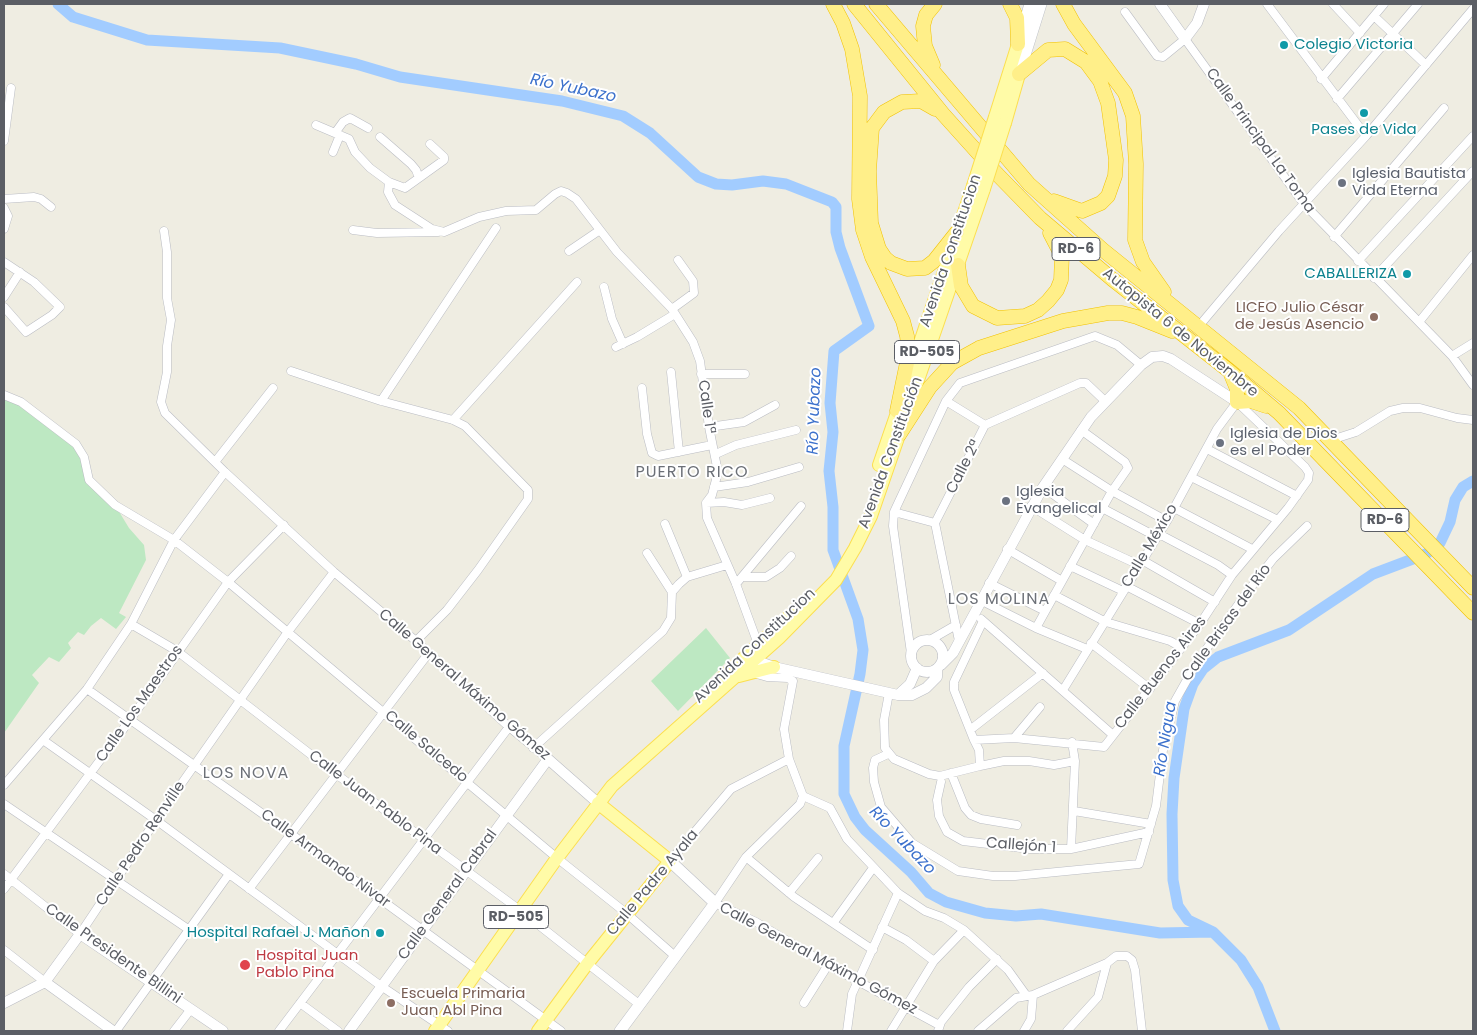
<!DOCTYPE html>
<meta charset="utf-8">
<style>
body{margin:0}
#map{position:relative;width:1477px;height:1035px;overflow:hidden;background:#efede2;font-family:Poppins,sans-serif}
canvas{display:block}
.frame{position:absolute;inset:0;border:5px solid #5b5e65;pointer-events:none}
</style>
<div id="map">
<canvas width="1477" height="1035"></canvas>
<div class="frame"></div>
</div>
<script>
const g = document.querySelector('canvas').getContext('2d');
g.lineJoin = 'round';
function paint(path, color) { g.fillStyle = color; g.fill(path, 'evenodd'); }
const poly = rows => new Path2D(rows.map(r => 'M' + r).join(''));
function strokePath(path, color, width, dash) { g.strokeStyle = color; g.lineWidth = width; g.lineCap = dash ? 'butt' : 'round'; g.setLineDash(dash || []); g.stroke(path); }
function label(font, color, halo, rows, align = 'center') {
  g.font = font + ' Poppins,sans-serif'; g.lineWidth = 4; g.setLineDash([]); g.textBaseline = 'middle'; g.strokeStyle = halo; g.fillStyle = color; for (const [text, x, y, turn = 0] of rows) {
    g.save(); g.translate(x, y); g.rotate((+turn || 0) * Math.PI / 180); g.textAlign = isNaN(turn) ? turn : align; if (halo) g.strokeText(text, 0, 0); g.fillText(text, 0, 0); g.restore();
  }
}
const green = poly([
 [4,395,76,444,86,471,115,505,129,528,144,545,146,560,119,613,126,617,116,629,101,618,91,626,84,635,78,632,68,643,71,648,59,662,49,657,32,675,39,683,4,733],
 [706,628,730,658,678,711,651,681]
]);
const river = poly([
 [58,4,73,17,147,40,280,48,356,64,400,77,562,101,623,116,650,133,698,177,716,184,732,185,763,181,786,184,832,202,836,207,836,232,840,248,869,326,834,351,830,403,833,432,829,471,833,507,833,550,858,619,863,650,860,674,844,746,844,794,855,817,865,830,911,872,929,893,946,902,985,913,1016,916,1041,914,1160,933,1213,932],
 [1275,1031,1258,987,1241,960,1213,932,1188,920,1178,906,1173,880,1172,814,1174,778,1184,709,1193,684,1203,669,1218,657,1289,630,1373,574,1426,554,1440,543,1450,522,1455,500,1463,487,1473,481]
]);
const minor = poly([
 [1267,4,1366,136],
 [1333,4,1360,33],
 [1125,12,1157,56,1163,57,1185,39,1304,204,1452,356,1473,385],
 [1374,16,1426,65],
 [1321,79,1384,4],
 [1337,99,1418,4],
 [316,125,349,139,355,152,370,168,389,182,405,188,444,160,444,157,430,144],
 [335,133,343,122,350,118,368,128],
 [380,137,411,164,416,170,419,178],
 [4,141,11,88],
 [333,152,340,135],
 [389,182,388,192,395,205,432,229,444,232,479,217,506,211,536,210,555,194,561,191,567,193,576,199,617,252,672,309,693,342,700,361,709,427,718,472,712,495,706,503,707,518,736,584,758,644],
 [4,199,34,197,41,199,51,207],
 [4,208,8,216,4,229],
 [353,230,377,233,438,232],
 [164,231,167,252,167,298,171,320,167,346,167,372,161,402,165,413,225,472,334,572,416,641,509,727,548,759],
 [1334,237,1444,108],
 [569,251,600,230],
 [1358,261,1473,136],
 [4,262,34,282,60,307,52,315,26,332,4,307],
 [1374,278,1473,171],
 [604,287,612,319,623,344],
 [4,297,20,272],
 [672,309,694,293,693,281,678,260],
 [1419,322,1473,255],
 [1199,326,1279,231,1366,136,1473,9],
 [616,347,637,337,675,314],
 [1452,356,1473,343],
 [291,371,381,401,453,420,465,426,528,490,528,499,478,570,447,610,416,641],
 [671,372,679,452],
 [701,374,745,374],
 [642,388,647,434,652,453,658,456,712,445],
 [4,395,21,402,76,444,84,457,89,480,115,505,174,540,228,582,557,858,626,913,676,957],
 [381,401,496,228],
 [946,401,985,425],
 [453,420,577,282],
 [709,427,744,422,775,405],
 [1331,440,1356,432,1390,411,1403,408,1420,408,1457,418,1473,420],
 [1207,449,1297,496],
 [716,454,736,445,796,430],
 [1062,459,1112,491,1167,521],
 [215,462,273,388],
 [1191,477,1278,520],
 [714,487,748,482,799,467],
 [1043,487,1094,524],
 [706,503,724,502,742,505,770,498],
 [1031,506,1085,540,1139,565],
 [1102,508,1157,537],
 [1174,508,1252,549],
 [894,512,935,523],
 [665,524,687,577],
 [1159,534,1218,565,1232,575],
 [1007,549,1062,581],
 [647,553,672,592],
 [1142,560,1215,602],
 [1070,566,1123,591],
 [742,577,766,577,780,568,791,556],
 [989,583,1045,611],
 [736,584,801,506],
 [1126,586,1200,624],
 [1054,595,1106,622,1170,641,1181,647],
 [980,600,1036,628,1087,649],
 [981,619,1113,735],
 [983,621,954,682,954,690,974,740,1014,738,1104,747,1200,624,1232,575,1288,508,1308,480,1309,473,1305,467,1237,402,1217,429,1167,521,1063,690],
 [131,624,177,651,336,774,521,911,640,1005],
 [1036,628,1112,491,1128,468,1125,462,1081,430],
 [930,640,956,625],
 [959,641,935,523,985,425,1080,383,1086,383,1105,401],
 [1091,643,1150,689],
 [911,653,893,526,894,512,946,401,960,383,1095,336,1117,345,1141,365],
 [753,673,767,677,788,678,793,681,784,729,789,759,803,796,800,804,746,857,715,903,756,922,828,965,939,1025],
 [87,689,291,834,561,1031],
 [889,693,884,720,885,748,894,759,929,774,940,776,980,766,979,750,974,740],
 [970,730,1043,673],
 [1014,738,1040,707],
 [43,740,156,820,381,986,448,1031],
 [533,748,663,631,671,618,672,592,679,584,687,577,727,565],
 [888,754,875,760,873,768,874,782,881,807,912,843,958,871,993,876,1015,876,1139,864,1156,806,1163,750,1175,701,1197,662,1245,595,1273,559,1307,526],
 [980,766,1004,761,1029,761,1054,765,1075,761],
 [951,773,965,808,971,815,981,819,1017,825],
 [941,782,937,800,939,816,947,832,963,841,1030,849,1071,849,1149,832],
 [4,785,87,689,131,624,174,540,225,472],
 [803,796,830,808,847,839,898,893,925,911,944,918,964,930,1008,970,1026,995],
 [4,804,188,929],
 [1074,811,1151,824],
 [1071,849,1075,761,1072,742],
 [746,857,794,897,873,950],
 [670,861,731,789,789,759],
 [4,874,80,934,156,820,287,633,334,572],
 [4,889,130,720,228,582,284,525],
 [249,889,428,654],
 [789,893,818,858],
 [834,922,873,868],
 [882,927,906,940,934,961],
 [4,950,45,982],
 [300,1003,338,1031],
 [804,1003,828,965],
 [116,1031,229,874],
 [174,1031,191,1009],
 [279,1031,509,727],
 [847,1031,852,994,898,893],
 [891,1031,934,961,964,930],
 [938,1031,941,1022,969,987,997,959],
 [978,1031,1016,998,1033,995,1107,963,1116,956,1127,956,1132,960,1135,970,1142,1031],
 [1024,1031,1031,1019,1033,995],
 [1067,1031,1098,997,1107,963]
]);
const tertiary = poly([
 [1160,4,1185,39,1197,23,1204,4],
 '911 656a16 16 0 1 1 32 0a16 16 0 1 1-32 0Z',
 [752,653,760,662,774,667,898,695,912,695,926,688,937,677,937,669],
 [941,665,953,653,1043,487,1091,417,1141,365,1152,357,1163,356,1171,359,1237,402],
 [898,695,910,684,917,668],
 [45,982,113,1031],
 [4,1003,45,982,80,934,223,1031],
 [349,1031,548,759,598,803]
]);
const secondary = poly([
 [1020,38,1030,4],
 [1019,74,1041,4],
 [620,1031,715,903,670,861]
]);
const primary = poly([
 [995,117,1018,44],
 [1005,123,1019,74],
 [909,375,973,186],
 [879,465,900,404],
 [739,676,774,667],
 [720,680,792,614],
 [435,1031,557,858,612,786,779,638,836,580,855,548,871,516,984,189],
 [538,1031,587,964,670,861,598,803]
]);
const motorway = poly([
 [833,4,843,23,852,49,860,96,859,199,863,230,872,257,903,321,907,336,909,353,897,411],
 [854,4,943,114,997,174,1040,218,1112,279,1228,370,1279,413,1473,613],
 [876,4,1029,184,1103,250,1299,408,1473,588],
 [1010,4,1017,18,1018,44],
 [1063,4,1074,24,1125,93,1133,116,1136,164,1135,240,1143,262,1164,292],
 [933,65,925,46,923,26,926,15,935,4],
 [1019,74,1048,50,1065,49,1086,62,1100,81,1108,103,1116,160,1115,176,1108,196,1101,203,1082,211,1054,201],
 [935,109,921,101,902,102,884,112,872,128,869,171,871,223,879,249,885,258,891,263,907,269,925,268,934,261,957,232],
 [958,265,961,286,973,306,997,318,1025,316,1038,310,1048,301,1057,290,1061,280,1062,256,1050,233],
 [1230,372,1237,389,1237,402,1251,401,1266,406],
 [899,435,930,387,952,363,979,348,1063,321,1108,313,1122,313,1137,317,1172,331]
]);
const primaryBridge = poly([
 [973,186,995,117],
 [984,189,1005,123]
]);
const markers = [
 [1284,45,5,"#0f9aa8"],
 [1364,113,5,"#0f9aa8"],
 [1342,183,5,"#6b7280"],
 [1407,274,5,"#0f9aa8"],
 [1374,317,5,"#8d6e63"],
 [1220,443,5,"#6b7280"],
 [1006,501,5,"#6b7280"],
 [380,933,5,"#0f9aa8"],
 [245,965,6,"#e0444e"],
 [391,1003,5,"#8d6e63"]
];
const shields = [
 [1076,249,48],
 [927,352,65],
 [1385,520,48],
 [516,917,65]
];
const shieldNames = [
 ["RD-6",1076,249],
 ["RD-505",927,352],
 ["RD-6",1385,520],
 ["RD-505",516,917]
];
const cultureNames = [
 ["Colegio Victoria",1294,45,"left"],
 ["Pases de Vida",1364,130,"center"],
 ["CABALLERIZA",1397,274],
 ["Hospital Rafael J. Mañon",370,933]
];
const streetNames = [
 ["Calle Principal La Toma",1260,141,54],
 ["Avenida Constitucion",951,251,-71],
 ["Autopista 6 de Noviembre",1180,333,39],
 ["Calle 1ª",706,407,82],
 ["Avenida Constitución",891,453,-70],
 ["Calle 2ª",964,467,-63],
 ["Calle México",1150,546,-59],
 ["Calle Brisas del Río",1227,623,-54],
 ["Avenida Constitucion",755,646,-43],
 ["Calle Buenos Aires",1161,673,-52],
 ["Calle General Máximo Gómez",464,685,41],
 ["Calle Los Maestros",140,704,-55],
 ["Calle Salcedo",426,747,40],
 ["Calle Juan Pablo Pina",375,803,37],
 ["Calle Pedro Renville",141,844,-56],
 ["Callejón 1",1021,846,4],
 ["Calle Armando Nivar",325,859,36],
 ["Calle Padre Ayala",653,883,-50],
 ["Calle General Cabral",448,895,-54],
 ["Calle Presidente Billini",113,954,35],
 ["Calle General Máximo Gómez",818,959,28]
];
const worshipNames = [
 ["Iglesia Bautista",1352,174],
 ["Vida Eterna",1352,191],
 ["Iglesia de Dios",1230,434],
 ["es el Poder",1230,451],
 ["Iglesia",1016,492],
 ["Evangelical",1016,509]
];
const educationNames = [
 ["LICEO Julio César",1364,308],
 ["de Jesús Asencio",1364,325],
 ["Escuela Primaria",401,994,"left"],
 ["Juan Abl Pina",401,1011,"left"]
];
const healthNames = [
 ["Hospital Juan",256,956],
 ["Pablo Pina",256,973]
];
const waterNames = [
 ["Río Yubazo",573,89,12],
 ["Río Yubazo",815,411,-88],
 ["Río Nigua",1166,739,-81],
 ["Río Yubazo",902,841,46]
];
const neighbourhoodNames = [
 ["PUERTO RICO",692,473],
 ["LOS MOLINA",999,600],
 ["LOS NOVA",246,774]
];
paint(green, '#bde8c2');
strokePath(river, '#a2ccff', 11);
strokePath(minor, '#babcc3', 9);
strokePath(tertiary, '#babcc3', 11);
strokePath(secondary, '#bbbec5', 12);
strokePath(primary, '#fcdf4f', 14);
strokePath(motorway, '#f1c100', 15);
strokePath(minor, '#fff', 8);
strokePath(tertiary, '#fff', 10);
strokePath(secondary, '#fff', 11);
strokePath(primary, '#fffba7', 12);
strokePath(motorway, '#ffef89', 14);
strokePath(primaryBridge, '#fcdf4f', 14, []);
strokePath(primaryBridge, '#fffba7', 12);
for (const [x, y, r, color] of markers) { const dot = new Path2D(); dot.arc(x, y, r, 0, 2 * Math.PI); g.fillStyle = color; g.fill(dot); strokePath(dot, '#fff', 2); }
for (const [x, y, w] of shields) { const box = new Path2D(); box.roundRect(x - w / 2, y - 11.5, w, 23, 4); g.fillStyle = '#fff'; g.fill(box); strokePath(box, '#5b5e65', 1); }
label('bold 14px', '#5b5e65', null, shieldNames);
label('15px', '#0d838f', '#fff', cultureNames, 'right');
label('15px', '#5b5e65', '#fff', streetNames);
label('15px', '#5b616d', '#fff', worshipNames, 'left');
label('15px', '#785e54', '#fff', educationNames, 'right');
label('15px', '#be3a42', '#fff', healthNames, 'left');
label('italic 16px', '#3c71cc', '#fff', waterNames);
g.letterSpacing = '1px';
label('16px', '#6c7077', '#fff', neighbourhoodNames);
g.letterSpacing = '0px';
</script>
